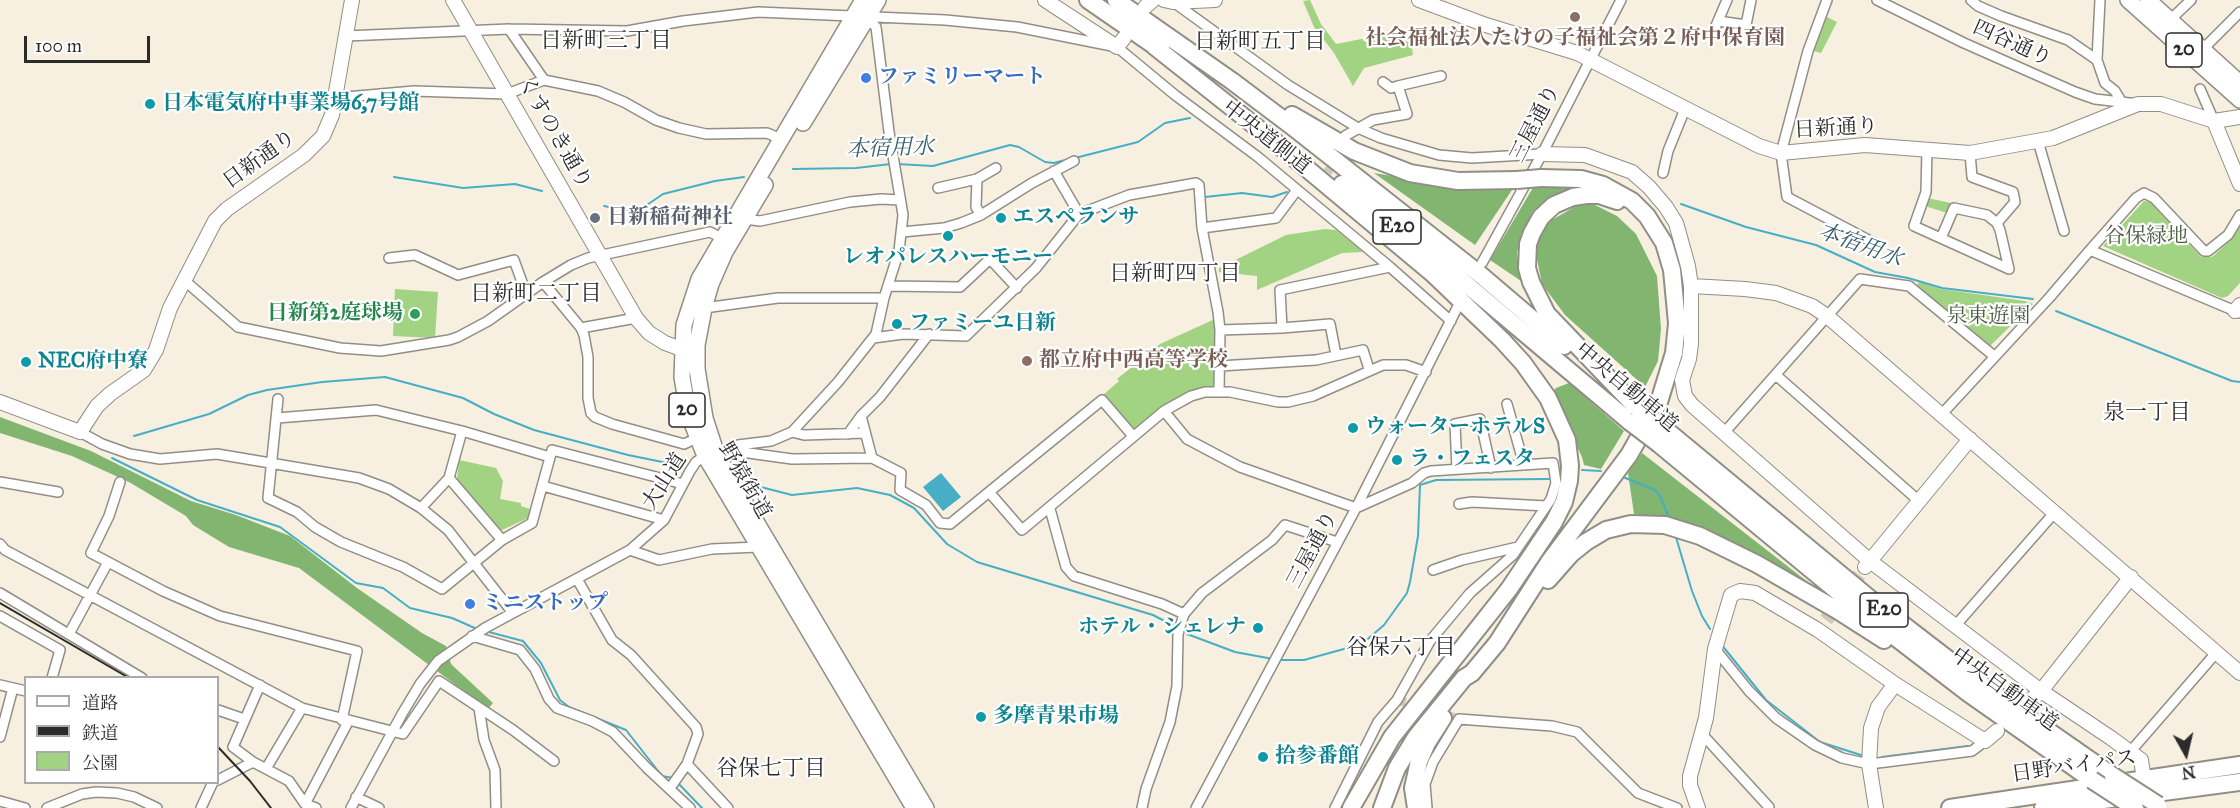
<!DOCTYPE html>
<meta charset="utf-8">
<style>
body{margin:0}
#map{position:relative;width:2240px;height:808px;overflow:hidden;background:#f7f0e0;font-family:"IM FELL Great Primer","Noto Serif JP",serif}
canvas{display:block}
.legend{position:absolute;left:24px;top:676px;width:195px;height:108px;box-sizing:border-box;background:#fff;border:2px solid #aaa;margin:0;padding:8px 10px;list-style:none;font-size:18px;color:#2b2b2b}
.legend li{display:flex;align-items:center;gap:12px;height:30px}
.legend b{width:30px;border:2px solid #aaa}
.north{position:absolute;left:2156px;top:724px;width:60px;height:60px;-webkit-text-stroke:4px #fff;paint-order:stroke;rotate:172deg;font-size:16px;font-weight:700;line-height:24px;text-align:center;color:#2b2b2b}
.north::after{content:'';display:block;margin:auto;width:21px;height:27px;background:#2b2b2b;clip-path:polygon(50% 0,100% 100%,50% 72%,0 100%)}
.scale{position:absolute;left:24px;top:36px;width:126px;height:27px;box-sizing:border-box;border:3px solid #2b2b2b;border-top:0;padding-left:8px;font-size:18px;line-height:21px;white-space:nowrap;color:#2b2b2b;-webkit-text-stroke:4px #fff;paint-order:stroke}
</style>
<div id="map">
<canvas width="2240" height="808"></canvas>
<ul class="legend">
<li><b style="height:8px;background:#fff"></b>道路</li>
<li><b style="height:8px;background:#2b2b2b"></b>鉄道</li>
<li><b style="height:16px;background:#a2d382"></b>公園</li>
</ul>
<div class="north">N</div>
<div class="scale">100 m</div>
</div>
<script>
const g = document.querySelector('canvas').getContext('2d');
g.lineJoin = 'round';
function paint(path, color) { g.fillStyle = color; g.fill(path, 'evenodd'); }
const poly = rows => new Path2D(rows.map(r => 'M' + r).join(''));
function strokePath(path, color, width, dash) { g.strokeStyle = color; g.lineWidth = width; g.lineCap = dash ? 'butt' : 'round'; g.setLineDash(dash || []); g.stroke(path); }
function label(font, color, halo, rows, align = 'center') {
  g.font = font + ' "IM FELL Great Primer","Noto Serif JP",serif'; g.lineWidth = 4.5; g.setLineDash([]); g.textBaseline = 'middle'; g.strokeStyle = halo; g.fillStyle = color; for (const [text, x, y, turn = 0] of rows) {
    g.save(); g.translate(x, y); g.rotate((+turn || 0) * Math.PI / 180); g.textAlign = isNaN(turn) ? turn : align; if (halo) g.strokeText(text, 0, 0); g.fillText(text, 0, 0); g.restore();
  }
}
const green = poly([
 [1310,0,1321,24,1336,44,1392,33,1410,37,1413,55,1364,68,1353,86,1334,53,1314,27,1303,1],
 [1823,15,1837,22,1821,53,1809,50],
 [1927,198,1951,203,1947,213,1925,206],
 [2144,201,2150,202,2201,257,2212,257,2231,240,2240,226,2240,283,2228,296,2222,298,2103,246],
 [1325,229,1336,230,1363,252,1342,253,1257,290,1257,276,1219,272,1219,268,1286,235],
 [1919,282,1941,289,2025,301,2033,304,1990,346,1915,288],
 [395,289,438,292,435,338,393,336],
 [1217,318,1216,381,1211,388,1139,430,1132,430,1103,395,1119,381,1117,379,1160,344],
 [459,460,496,468,503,481,500,499,521,503,521,506,530,509,528,518,500,531,457,479]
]);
const forest = poly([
 [1374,173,1441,184,1516,184,1475,245],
 [1534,186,1574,189,1552,195,1533,211,1521,234,1517,253,1521,281,1490,260],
 [1593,204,1617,216,1636,234,1657,276,1661,329,1658,361,1645,387,1565,315,1542,284,1534,244,1550,221,1578,205],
 [1569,383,1624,431,1601,469,1584,465,1582,457,1551,394,1556,388],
 [0,417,91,451,191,501,236,515,290,536,357,588,422,633,446,646,451,664,493,703,488,709,299,568,229,547,193,525,186,516,129,482,72,456,0,433],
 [1642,453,1831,600,1675,523,1634,514,1628,473]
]);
const water = poly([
 [941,473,961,497,943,511,923,487]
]);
const stream = poly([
 [1075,158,1138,142,1165,123,1190,118],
 [897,164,933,166,1010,145,1019,147,1045,162,1054,163,1069,159],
 [793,169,856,168,891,164],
 [394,177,463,188,515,184,542,191],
 [1205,197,1242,193,1272,197,1287,192],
 [1681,204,1746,227,1816,245,1875,272,1908,278,1942,288,2033,299],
 [604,206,628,211,641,209,663,194,715,181,744,177],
 [2056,311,2232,381,2240,382],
 [134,436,209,414,248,395,267,390,322,382,385,377,463,398,494,414,534,430,628,455,677,465],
 [112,458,197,500,280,527,356,583,383,588,410,608,452,618,477,629],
 [1582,470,1601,471],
 [1623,477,1655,490,1660,496,1670,520],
 [749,484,792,495,857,488,890,495,914,508,947,544,977,562,1153,615,1174,626],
 [1675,534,1692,591,1702,616,1710,629],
 [485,631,523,641,541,663,560,700,569,707,626,730,662,776,673,778],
 [1187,634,1235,652,1273,659],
 [1721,644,1766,700,1820,742,1864,756],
 [1278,660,1304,660,1362,644,1384,625,1407,593,1410,582,1418,536,1420,485,1436,480,1549,479],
 [1882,757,1968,746],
 [677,782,702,808]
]);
const streetTunnel = poly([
 [1319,183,1352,140],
 [1397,700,1459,719]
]);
const secondaryTunnel = poly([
 [1826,620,1865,567]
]);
const street = poly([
 [1827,0,1808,51,1781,153,1787,197,1878,245],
 [1877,0,1964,43,2075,92,2095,99,2138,104],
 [1971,0,1978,6,2001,16,2068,40,2097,60],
 [2100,0,2097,60,2105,83,2115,91,2121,101],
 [1172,1,1288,85,1358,128,1381,138,1439,155,1472,158,1542,154],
 [2170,20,2191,0],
 [1718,21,1746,25,1751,0],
 [509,29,544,80],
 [1712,35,1727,0],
 [346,36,509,29,627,31,683,21,758,12,945,20,1017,27,1117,47,1175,95,1258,157,1390,267,1451,321],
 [2202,50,2240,12],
 [1383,82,1391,88,1398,86],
 [2200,89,2214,121],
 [335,98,414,91,507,94,544,80,598,91,624,102,656,120,679,128,706,134,767,133,781,139],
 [1345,136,1373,120,1407,114,1398,86,1441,76],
 [2038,141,2064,231],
 [1927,150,1926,192,1914,226,2009,269],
 [1970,153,1972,177,2013,192,2015,202,1997,223],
 [1054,171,1079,214],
 [1663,173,1668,151,1685,109],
 [977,179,976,207,981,215],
 [938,188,977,179,996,168],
 [745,219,760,221,850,202,881,199,900,200],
 [1202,228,1276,218,1297,190],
 [902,232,944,228,961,223,981,215,1032,183,1074,161],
 [1941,238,1954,208,1987,215,1997,223,2000,230,2009,269],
 [2090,250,2136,198,2144,193,2154,198,2204,251,2208,251,2228,235,2240,215],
 [389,258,415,255,458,275,514,260,526,293],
 [1482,263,1542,154,1621,0],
 [184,280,238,327,340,348,381,351,449,340,458,337,488,321,543,282,571,265,588,258,710,232,722,238],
 [543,282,581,328,584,335,588,357,588,398,591,413,595,417,612,424,684,444,697,438],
 [888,286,960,287,990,259,1017,288],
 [704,308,778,298,884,298],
 [581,328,636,318],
 [1282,328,1330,324,1336,355],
 [1220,330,1282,328,1280,290,1390,267],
 [873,338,903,334,966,336,1036,268,1079,214,1129,195,1196,183,1199,185,1202,228,1218,312,1220,330,1219,391],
 [1220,366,1316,360,1363,350,1369,369],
 [1777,376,1919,501],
 [278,399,268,498,297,512,315,527,341,542,403,567,442,589,502,540,532,523,552,450,683,484],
 [1507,404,1524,465],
 [1164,411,1187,439,1240,467,1356,508,1412,483,1424,473,1431,471,1553,463,1556,483,1551,499,1513,555,1470,593,1430,641,1397,700,1378,722,1335,808],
 [1941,415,2050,297,2090,250,2240,313],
 [861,416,872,458],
 [277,418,376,410,462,431,550,457],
 [80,432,102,444,130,454,160,459,217,454,359,478,389,489,421,508,448,530,513,613],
 [792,432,804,435,865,433],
 [848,434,861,416,880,397,929,334],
 [1723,434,1860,279,1909,286,1994,356],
 [727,450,792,459,872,458,901,473,900,490,926,505,940,523,950,524,989,492,1022,530,1164,411,1191,396,1205,392,1230,392,1278,402,1288,402,1313,396,1383,365,1406,365,1426,372],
 [1457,469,1455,424,1480,419,1491,468],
 [449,478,502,540],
 [0,482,58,492],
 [120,482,109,516,91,553,163,591,220,616,357,651,342,720],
 [543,486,664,520],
 [989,492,1102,400,1133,436],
 [1459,504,1472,502,1546,506],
 [421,508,449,478,462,431],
 [1050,509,1066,567,1074,576,1162,604,1184,614],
 [0,544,5,550,302,708,403,734,439,681,513,730,554,761],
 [630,550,659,560,712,549,758,547],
 [1433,570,1462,560,1518,547],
 [577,579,612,640,631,655,696,727,698,734,687,764,670,788],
 [0,593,142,678],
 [0,616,60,650,52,678],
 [1955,626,2055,512],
 [69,634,108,562],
 [472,636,520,650,535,669,549,699,557,708,592,721,613,732,647,768,690,808],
 [1715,649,1749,691,1776,718,1815,745,1842,758,1869,764,1886,762,1972,751,1985,741],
 [0,685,13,688,0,737],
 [13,688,26,691],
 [479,708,484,740,495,770,496,808],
 [218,710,244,719],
 [1702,734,1769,807],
 [2130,752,2216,653],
 [253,762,233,747,260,685],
 [687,764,728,808],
 [267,767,302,708],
 [218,780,253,762,289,781,305,804,316,808],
 [356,797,379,808],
 [0,801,25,808],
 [305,804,348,722],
 [47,808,82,794,96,792,117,793,134,797,157,808],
 [201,808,213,782],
 [351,808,402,714,420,684,438,661,485,628,630,550,664,520,690,471,696,462,705,456,738,445,771,441,792,432,838,382,876,334,884,298,899,251,903,215,889,132,876,27,867,18],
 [1142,808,1146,789,1170,722,1177,686,1178,634,1184,614,1202,593,1272,540,1285,525,1337,542],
 [1196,808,1356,508,1457,308],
 [1427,808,1425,784,1433,762,1459,719,1552,726,1577,732,1638,793,1677,808]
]);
const secondary = poly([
 [453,0,636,318,649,333,665,343,692,353],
 [1045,0,1117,47,1124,38],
 [1164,0,1173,2,1215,0],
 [1419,0,1486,25,1577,53,1759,146,1781,153,1865,145,1970,153,2053,138,2138,104,2161,104,2214,121,2240,117],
 [1145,7,1153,0],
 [2214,121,2240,184],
 [1542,154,1585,155,1632,172,1649,187,1666,207,1676,223,1688,266,1691,286,1691,344,1689,359,1682,380,1685,396,1692,405,1870,561,2041,691,2111,738,2141,760,2144,779],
 [1691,286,1745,289,1776,293,1812,306,1827,316,2240,673],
 [2235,311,2240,305],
 [0,402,80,432,97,406,110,394,144,370,156,350,170,308,215,221,227,209,304,155,323,136,332,115,352,0],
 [1865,567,1970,439],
 [2028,703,2041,691,2131,577],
 [1698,808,1690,785,1690,776,1706,718,1715,649,1731,595,1740,591,1755,593,1818,630,1895,684,1985,741,1997,731],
 [1876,808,1869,764,1871,728,1878,707,1895,684]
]);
const primary = poly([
 [863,0,699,279,684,325,682,377,688,413,705,456,914,808],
 [2128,0,2240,100],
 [2148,0,2240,83],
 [803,123,878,0],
 [765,185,725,252,711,284,704,308,697,345,697,369,705,418,716,452,732,481,926,808]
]);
const highway = poly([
 [1088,0,1162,51],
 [1116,0,1232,81,1293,127,1482,276,1564,346],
 [1154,46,1269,137,1432,273,1502,340,1523,363,1548,398,1567,440,1570,466,1569,481,1564,502,1554,522,1509,589,1392,737,1351,808],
 [1292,115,1354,151,1410,173,1458,181,1517,180],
 [1342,184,1415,241,1630,422],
 [1617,201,1599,195,1586,195,1573,197,1554,205,1541,217,1532,233,1528,244,1527,268,1531,282,1547,314,1636,407],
 [1666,430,1875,603,1975,680,2113,776],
 [1659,444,1865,614,1968,693,2092,780],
 [1548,580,1571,554,1586,542,1606,530,1631,524,1665,525,1700,536,1757,564,1837,610,1884,640],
 [1382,808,1397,768,1416,737,1464,678,1472,673,1497,643,1549,562,1629,455,1659,402,1674,353,1677,323,1672,270,1664,243,1647,216,1632,201,1603,185,1581,179,1541,178],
 [1416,808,1413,788,1419,761,1427,743,1443,718],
 [1950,808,2240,765],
 [2043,808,2240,782]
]);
const rail = poly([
 [0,603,129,678],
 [218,747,250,781,271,808]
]);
const highwayBridge = poly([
 [1517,180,1541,178],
 [1636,407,1666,430],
 [1630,422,1659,444],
 [2113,776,2158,805],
 [2092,780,2135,808]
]);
const markers = [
 [1575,17,6,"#8d6e63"],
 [866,78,6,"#3f7fe0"],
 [150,104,6,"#0f9aa8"],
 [595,218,6,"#6b7280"],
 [1001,218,6,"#0f9aa8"],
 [948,236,6,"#0f9aa8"],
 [415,314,6,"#2e9e5b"],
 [897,324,6,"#0f9aa8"],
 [1027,361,6,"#8d6e63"],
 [26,362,6,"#0f9aa8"],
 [1353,428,6,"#0f9aa8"],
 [1397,460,6,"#0f9aa8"],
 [470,604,6,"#3f7fe0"],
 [1258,628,6,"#0f9aa8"],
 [981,717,6,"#0f9aa8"],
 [1263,757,6,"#0f9aa8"]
];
const shields = [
 [2184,50,36],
 [1397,227,48],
 [687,410,36],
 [1884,610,48]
];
const shieldNames = [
 ["20",2184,50],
 ["E20",1397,227],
 ["20",687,410],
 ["E20",1884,610]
];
const educationNames = [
 ["社会福祉法人たけの子福祉会第２府中保育園",1575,39],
 ["都立府中西高等学校",1039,361,"left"]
];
const streetNames = [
 ["四谷通り",2012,44,24],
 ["三屋通り",1536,124,-63],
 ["日新通り",1836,129,-3],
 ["くすのき通り",554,133,60],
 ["中央道側道",1266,138,38],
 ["日新通り",260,160,-36],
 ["中央自動車道",1626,388,40],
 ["野猿街道",744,481,60],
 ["大山道",665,482,-57],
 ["三屋通り",1313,550,-62],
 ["中央自動車道",2004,690,36],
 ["日野バイパス",2074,767,-8]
];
const shopNames = [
 ["ファミリーマート",878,78],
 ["ミニストップ",482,604]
];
const cultureNames = [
 ["日本電気府中事業場6,7号館",162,104],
 ["エスペランサ",1013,218],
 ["レオパレスハーモニー",948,258,"center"],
 ["ファミーユ日新",909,324],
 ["NEC府中寮",38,362],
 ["ウォーターホテルS",1365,428],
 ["ラ・フェスタ",1409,460],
 ["ホテル・シェレナ",1246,628,"right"],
 ["多摩青果市場",993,717],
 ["拾参番館",1275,757]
];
const worshipNames = [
 ["日新稲荷神社",607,218]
];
const parkNames = [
 ["谷保緑地",2146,237],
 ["泉東遊園",1988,317]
];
const leisureNames = [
 ["日新第2庭球場",403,314]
];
const neighbourhoodNames = [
 ["日新町三丁目",606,42],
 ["日新町五丁目",1260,43],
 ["日新町四丁目",1175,275],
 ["日新町二丁目",536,295],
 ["泉一丁目",2147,414],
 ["谷保六丁目",1401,649],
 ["谷保七丁目",771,770]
];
const waterNames = [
 ["本宿用水",890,149,-2],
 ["本宿用水",1860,246,20]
];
paint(green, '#a2d382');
paint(forest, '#81b570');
paint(water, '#47aec6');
strokePath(stream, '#47aec6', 2);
strokePath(streetTunnel, '#cec9bc', 9, [9, 4.5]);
strokePath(secondaryTunnel, '#cec9bc', 14, [14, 7]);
strokePath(street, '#918e86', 12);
strokePath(secondary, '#918e86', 16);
strokePath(primary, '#918e86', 18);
strokePath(highway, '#918e86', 20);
strokePath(street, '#fff', 9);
strokePath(secondary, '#fff', 14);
strokePath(primary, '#fff', 15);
strokePath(highway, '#fff', 16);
strokePath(rail, '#2b2b2b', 2);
strokePath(highwayBridge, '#918e86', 20, []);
strokePath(highwayBridge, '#fff', 16);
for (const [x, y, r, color] of markers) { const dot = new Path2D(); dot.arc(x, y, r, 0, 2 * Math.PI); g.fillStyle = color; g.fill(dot); strokePath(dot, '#fff', 2); }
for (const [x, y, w] of shields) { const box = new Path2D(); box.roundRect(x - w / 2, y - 17, w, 34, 4.5); g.fillStyle = '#fff'; g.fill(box); strokePath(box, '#2b2b2b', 1.5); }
label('bold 20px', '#2b2b2b', null, shieldNames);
label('bold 21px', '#785e54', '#fff', educationNames);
label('21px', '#2b2b2b', '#fff', streetNames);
label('bold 21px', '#366cbe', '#fff', shopNames, 'left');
label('bold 21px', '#0d838f', '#fff', cultureNames, 'left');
label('bold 21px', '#5b616d', '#fff', worshipNames, 'left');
label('21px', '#4f5d45', '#fff', parkNames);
label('bold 21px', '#27864d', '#fff', leisureNames, 'right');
label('22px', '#2b2b2b', '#fff', neighbourhoodNames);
label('italic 22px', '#365f69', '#fff', waterNames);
</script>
